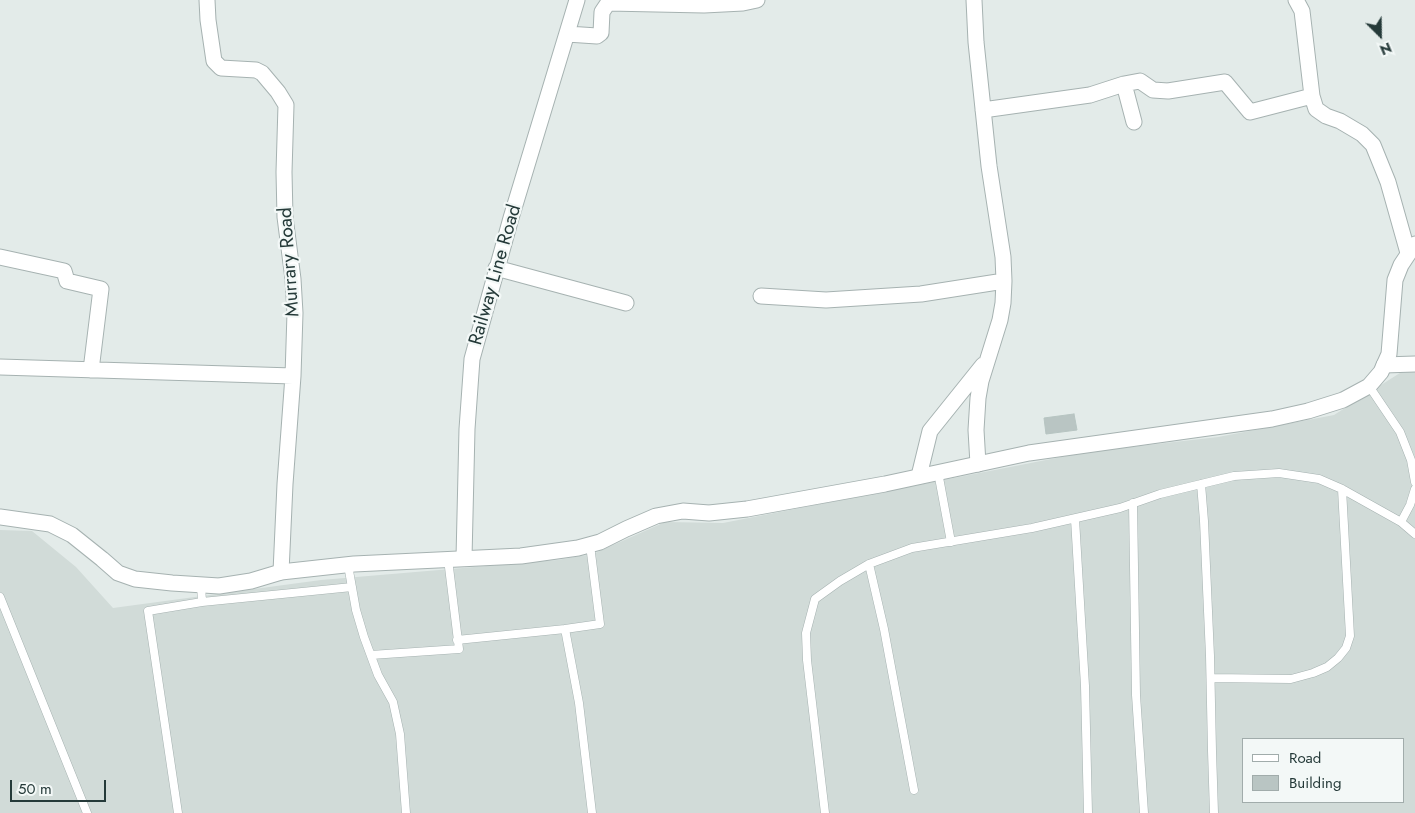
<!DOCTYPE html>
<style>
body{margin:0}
#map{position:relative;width:1415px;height:813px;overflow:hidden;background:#e3ebe9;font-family:Jost,sans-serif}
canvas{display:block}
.legend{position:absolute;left:1242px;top:738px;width:162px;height:65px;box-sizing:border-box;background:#f3f8f7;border:1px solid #a1acab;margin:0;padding:6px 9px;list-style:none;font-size:15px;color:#253a39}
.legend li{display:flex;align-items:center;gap:10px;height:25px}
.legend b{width:25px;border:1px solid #a1acab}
.north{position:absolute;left:1355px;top:10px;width:50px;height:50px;-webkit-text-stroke:4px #f3f8f7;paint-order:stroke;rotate:157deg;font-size:14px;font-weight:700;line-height:20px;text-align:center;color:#253a39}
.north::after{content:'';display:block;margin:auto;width:18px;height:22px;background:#253a39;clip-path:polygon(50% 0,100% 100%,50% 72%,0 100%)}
.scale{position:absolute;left:10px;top:780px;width:96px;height:22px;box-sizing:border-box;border:2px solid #253a39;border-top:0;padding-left:6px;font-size:15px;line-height:18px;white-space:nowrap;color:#253a39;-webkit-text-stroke:4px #f3f8f7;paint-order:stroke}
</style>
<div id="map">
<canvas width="1415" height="813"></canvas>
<ul class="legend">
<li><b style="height:6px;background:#fff"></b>Road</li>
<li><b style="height:14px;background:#b9c5c3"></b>Building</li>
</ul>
<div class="north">N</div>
<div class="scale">50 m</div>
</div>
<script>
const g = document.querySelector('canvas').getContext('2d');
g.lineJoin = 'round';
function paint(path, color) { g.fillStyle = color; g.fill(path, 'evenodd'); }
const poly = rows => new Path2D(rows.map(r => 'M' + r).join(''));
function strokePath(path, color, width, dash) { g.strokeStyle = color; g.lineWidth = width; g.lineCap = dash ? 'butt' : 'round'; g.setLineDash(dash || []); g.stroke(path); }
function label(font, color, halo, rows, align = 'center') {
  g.font = font + ' Jost,sans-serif'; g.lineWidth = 4.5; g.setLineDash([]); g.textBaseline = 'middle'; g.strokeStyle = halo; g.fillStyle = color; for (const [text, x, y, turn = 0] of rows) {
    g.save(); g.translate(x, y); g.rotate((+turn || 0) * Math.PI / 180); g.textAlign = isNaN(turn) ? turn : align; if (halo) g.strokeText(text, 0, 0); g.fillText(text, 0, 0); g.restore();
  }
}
const built = poly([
 [1415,370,1415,813,0,813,0,530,32,531,76,567,113,608,321,580,557,560,593,554,665,522,723,523,1087,452,1218,437,1334,415,1403,371],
 [1244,739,1404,739,1404,802,1244,802]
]);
const building = poly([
 [1074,414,1077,430,1046,434,1044,418,1074,414]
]);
const service = poly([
 [1369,386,1400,432,1411,460,1415,482],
 [938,472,951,542],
 [1201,484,1204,521,1210,656,1212,751,1214,813],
 [1133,503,1136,695,1144,813],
 [1075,519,1085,686,1088,813],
 [1401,522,1410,505,1415,489],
 [590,545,600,624,565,629,579,703,592,813],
 [869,564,884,629,914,790],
 [348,565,356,610,364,637,378,675,393,702,400,734,406,813],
 [201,585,202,602,352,587],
 [0,597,87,813],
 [457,640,565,629],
 [371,655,459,649,448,559],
 [1211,678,1291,679,1313,673,1327,667,1338,658,1346,648,1350,636,1342,489],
 [178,813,148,611,202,602],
 [825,813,807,660,806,633,815,599,840,581,869,564,912,548,1032,528,1120,508,1160,494,1234,476,1279,473,1319,479,1342,489,1401,522,1415,534]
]);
const minor = poly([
 [207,0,208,20,214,61,221,68,256,70,262,73,278,92,286,105,284,172,285,217,293,279,295,313,293,376,285,484,281,572],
 [974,0,976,42,989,166,1003,257,1004,281,1003,303,1000,320,981,381,978,398,976,430,978,464],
 [1296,0,1302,11,1312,96,1316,109,1326,116,1340,121,1362,134,1373,145,1388,182,1408,253],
 [567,34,597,36,601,33,602,12,608,3,704,5,743,3,757,0],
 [983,110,1090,95,1124,84],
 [1134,122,1124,84,1140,81,1153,90,1168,91,1225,82,1250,112,1312,96],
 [0,257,64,271,67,281,101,289,91,370],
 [496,268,626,303],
 [761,296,826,300,921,294,1004,281],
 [1384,365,1415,364],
 [0,367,293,376],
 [919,476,930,431,983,365],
 [464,558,467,429,472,359,511,218,577,0]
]);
const tertiary = poly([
 [0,517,50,524,72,535,102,559,118,573,135,579,172,583,219,586,251,581,281,572,354,564,521,556,578,548,600,542,626,529,656,516,683,511,709,513,747,509,885,484,1029,453,1272,419,1308,411,1343,400,1369,386,1381,372,1389,354,1395,280,1401,265,1415,244]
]);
const streetNames = [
 ["Murrary Road",290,262,-94],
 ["Railway Line Road",496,275,-74]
];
paint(built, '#d1dbd8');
paint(building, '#b9c5c3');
strokePath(building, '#b6c4c1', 1);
strokePath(service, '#a6b2b1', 9);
strokePath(minor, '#a6b2b1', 17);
strokePath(tertiary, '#a6b2b1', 17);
strokePath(service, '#fff', 8);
strokePath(minor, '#fff', 15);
strokePath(tertiary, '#fff', 15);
label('19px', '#253a39', '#f3f8f7', streetNames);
</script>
